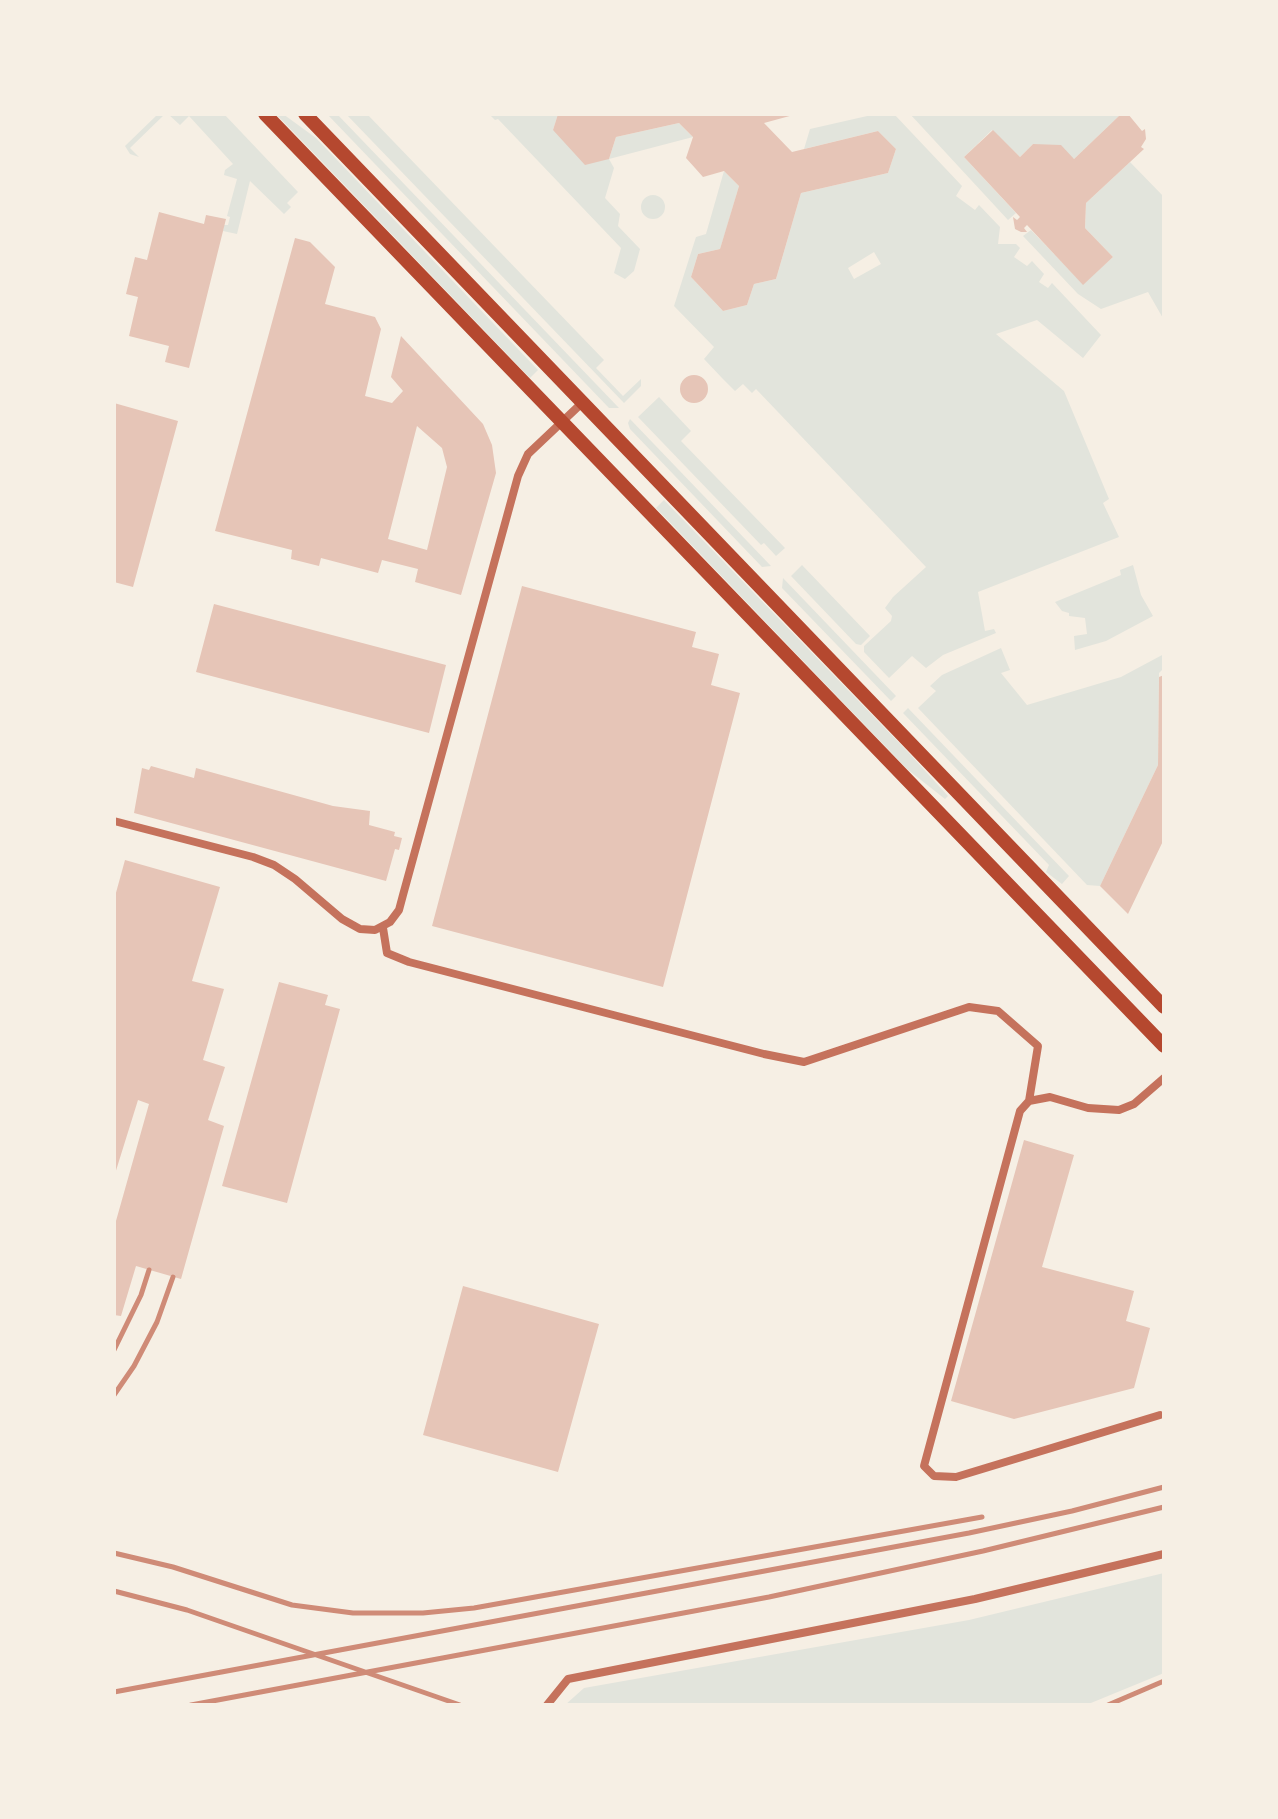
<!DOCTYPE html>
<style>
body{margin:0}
#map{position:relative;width:1278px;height:1819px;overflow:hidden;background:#f6efe4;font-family:"Nunito Sans",sans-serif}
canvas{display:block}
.frame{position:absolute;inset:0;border:116px solid #f6efe4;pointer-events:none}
</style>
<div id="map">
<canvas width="1278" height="1819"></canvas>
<div class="frame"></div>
</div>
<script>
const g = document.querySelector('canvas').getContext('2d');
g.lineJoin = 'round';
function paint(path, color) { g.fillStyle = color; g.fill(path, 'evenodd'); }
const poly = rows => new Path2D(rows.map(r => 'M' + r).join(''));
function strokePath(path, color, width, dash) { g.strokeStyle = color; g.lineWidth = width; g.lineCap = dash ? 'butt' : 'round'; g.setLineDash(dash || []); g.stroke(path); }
const green = poly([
 [158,114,165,114,130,148,139,157,130,154,125,146],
 [168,114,224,114,298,192,287,203,291,207,284,214,250,181,237,234,223,231,224,225,228,225,230,217,227,216,237,179,224,175,225,170,233,164,189,116,180,125],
 [276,114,283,114,316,138,538,370,530,378],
 [327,114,337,114,619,408,609,408],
 [346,114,367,114,604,360,596,368,623,396,641,379,641,386,624,403],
 [489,114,558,114,553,130,609,159,616,137,679,123,693,137,609,159,614,168,605,198,620,214,618,226,640,249,634,271,625,279,614,273,621,248,498,119,495,120],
 [876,114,894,114,962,186,956,196,975,210,979,205,1000,227,998,244,1016,244,1020,248,1014,257,1027,266,1032,261,1044,274,1039,282,1048,288,1052,283,1101,335,1083,358,1037,320,996,334,1064,391,1109,499,1103,503,1119,537,978,592,985,631,994,629,996,633,943,655,926,668,912,656,889,678,864,652,864,646,891,621,892,616,885,608,893,597,926,567,756,389,752,393,743,384,735,391,722,378,704,359,714,347,674,306,696,237,706,234,724,171,739,186,726,230,720,249,698,254,691,277,723,311,747,305,754,284,776,279,801,193,888,173,896,149,878,131,804,149,810,129],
 [874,252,881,264,854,279,848,268],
 [910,114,1121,114,1074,159,1033,144,1020,157,992,130,964,157,1016,213,1008,220],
 [1130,162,1164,197,1164,320,1148,292,1101,309,1078,294,1023,236,1031,230,1083,284,1113,257,1085,228,1086,203],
 '641 207a12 12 0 1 1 24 0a12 12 0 1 1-24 0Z',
 [659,397,691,431,681,441,785,548,776,556,764,543,761,545,638,417],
 [630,419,771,566,762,567,630,429,628,423],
 [664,500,908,752,948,796,945,799,907,769,656,508],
 [802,565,870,636,861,645,856,644,791,576],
 [1133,565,1141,595,1153,616,1106,641,1075,650,1074,636,1087,634,1085,618,1069,616,1069,613,1062,611,1055,602,1121,575,1120,570],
 [783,578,896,696,891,701,782,588],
 [1001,648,1010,670,1001,673,1027,705,1121,677,1164,654,1164,668,1159,673,1158,765,1100,886,1087,885,918,708,936,691,930,686,942,675],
 [908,708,1069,876,1062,884,1046,872,1049,865,903,713],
 [1164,1573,1164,1673,1086,1705,565,1705,584,1688,969,1620]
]);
const building = poly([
 [558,114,797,114,764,123,792,152,878,131,896,149,888,173,801,193,776,279,754,284,747,305,723,311,691,277,698,254,720,249,739,186,724,171,703,177,695,168,686,158,693,137,679,123,616,137,609,159,585,165,553,130],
 [1121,114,1128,114,1142,131,1145,129,1146,139,1141,147,1144,149,1086,203,1085,228,1113,257,1083,285,1027,225,1024,228,1027,232,1021,232,1015,229,1013,217,1017,220,1020,217,964,157,993,130,1020,157,1033,144,1061,145,1074,159],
 [159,212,204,224,206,215,226,219,189,368,165,362,169,346,129,336,138,297,126,294,135,257,147,260],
 [295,238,310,242,335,267,325,304,375,317,381,329,365,396,392,403,403,391,391,377,401,336,483,424,492,445,496,473,461,595,415,582,418,569,382,560,378,573,321,558,319,566,291,559,292,550,215,531],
 [417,426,442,448,447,467,427,550,388,539],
 '680 389a14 14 0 1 1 28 0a14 14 0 1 1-28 0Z',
 [114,403,178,421,133,587,114,582],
 [522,586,696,632,692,647,719,654,711,685,740,693,663,987,432,926],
 [214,604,446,665,429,733,196,672],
 [1164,675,1164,839,1128,914,1100,886,1158,765,1159,677],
 [151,766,194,778,196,768,333,806,370,811,369,825,395,832,394,836,402,838,399,850,395,849,386,881,134,813,142,768,149,770],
 [125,860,220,887,192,981,224,989,203,1060,225,1067,208,1120,224,1126,181,1279,136,1266,121,1316,114,1315,114,1228,149,1104,138,1100,114,1177,114,900],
 [279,982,328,995,325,1005,340,1009,287,1203,222,1186],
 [1024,1140,1074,1155,1042,1267,1134,1291,1126,1321,1150,1328,1134,1388,1014,1419,951,1401],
 [463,1286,599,1324,558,1472,423,1435]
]);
const minor = poly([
 [114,821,253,857,274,865,295,879,342,919,360,929,375,930,390,922,399,910,403,895,518,476,528,454,583,402],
 [383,928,387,953,409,962,764,1054,804,1062,969,1007,998,1011,1038,1046,1029,1101],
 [1160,1415,956,1477,934,1476,924,1466,1020,1111,1029,1101,1050,1097,1088,1108,1119,1110,1134,1104,1164,1078],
 [547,1705,568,1679,975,1599,1164,1554]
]);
const primary = poly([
 [265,114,1164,1046],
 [305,114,1164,1007]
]);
const rail = poly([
 [114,1350,141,1295,149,1270],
 [114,1395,134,1366,157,1322,173,1277],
 [114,1553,173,1567,292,1605,353,1613,423,1613,474,1608,982,1517],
 [114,1591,187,1610,460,1705],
 [114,1692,969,1533,1072,1511,1164,1487],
 [191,1705,769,1597,983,1551,1164,1507],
 [1108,1705,1164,1681]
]);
paint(green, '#e2e4dc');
paint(building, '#e6c5b7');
strokePath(minor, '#c5725c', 8);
strokePath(primary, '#b5482f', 14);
strokePath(rail, '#cf8b77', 5);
</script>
